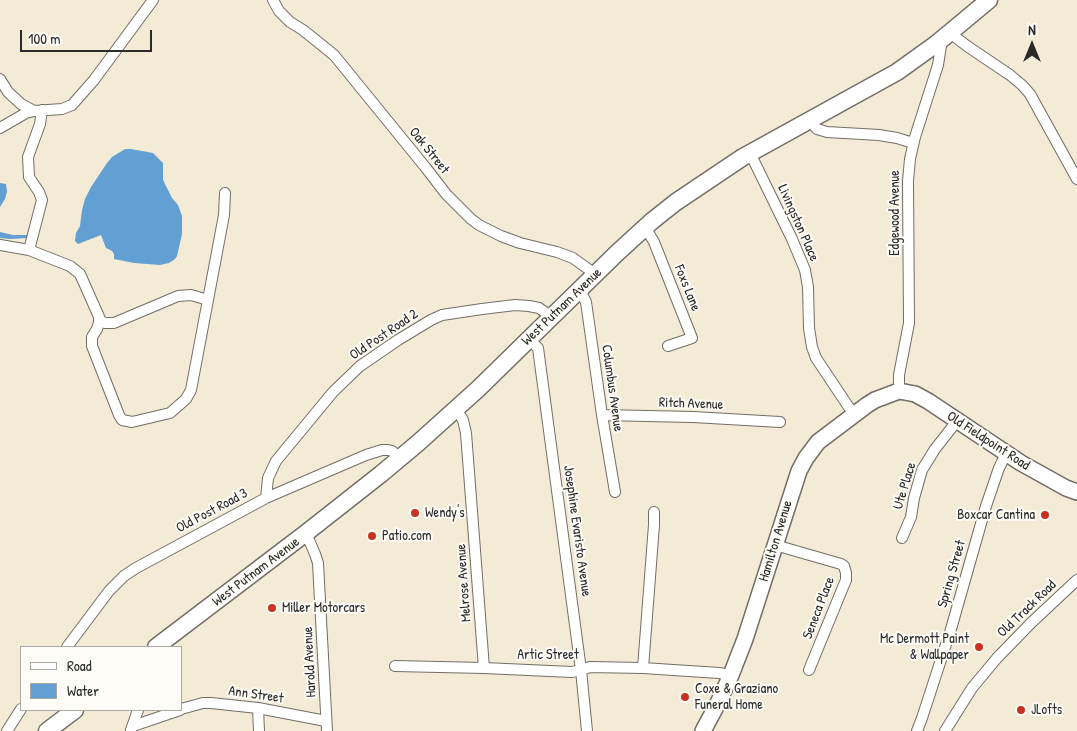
<!DOCTYPE html>
<style>
body{margin:0}
#map{position:relative;width:1077px;height:731px;overflow:hidden;background:#f4ebd6;font-family:"Patrick Hand",sans-serif}
canvas{display:block}
.legend{position:absolute;left:20px;top:646px;width:162px;height:65px;box-sizing:border-box;background:#fdfcf7;border:1px solid #a9a8a5;margin:0;padding:6px 9px;list-style:none;font-size:15px;color:#2b2b2b}
.legend li{display:flex;align-items:center;gap:10px;height:25px}
.legend b{width:25px;border:1px solid #a9a8a5}
.north{position:absolute;left:1007px;top:20px;width:50px;height:50px;-webkit-text-stroke:4px #fdfcf7;paint-order:stroke;rotate:0deg;font-size:14px;font-weight:700;line-height:20px;text-align:center;color:#2b2b2b}
.north::after{content:'';display:block;margin:auto;width:18px;height:22px;background:#2b2b2b;clip-path:polygon(50% 0,100% 100%,50% 72%,0 100%)}
.scale{position:absolute;left:20px;top:30px;width:132px;height:22px;box-sizing:border-box;border:2px solid #2b2b2b;border-top:0;padding-left:6px;font-size:15px;line-height:18px;white-space:nowrap;color:#2b2b2b;-webkit-text-stroke:4px #fdfcf7;paint-order:stroke}
</style>
<div id="map">
<canvas width="1077" height="731"></canvas>
<ul class="legend">
<li><b style="height:6px;background:#fff"></b>Road</li>
<li><b style="height:14px;background:#62a0d4"></b>Water</li>
</ul>
<div class="north">N</div>
<div class="scale">100 m</div>
</div>
<script>
const g = document.querySelector('canvas').getContext('2d');
g.lineJoin = 'round';
function paint(path, color) { g.fillStyle = color; g.fill(path, 'evenodd'); }
const poly = rows => new Path2D(rows.map(r => 'M' + r).join(''));
function strokePath(path, color, width, dash) { g.strokeStyle = color; g.lineWidth = width; g.lineCap = dash ? 'butt' : 'round'; g.setLineDash(dash || []); g.stroke(path); }
function label(font, color, halo, rows, align = 'center') {
  g.font = font + ' "Patrick Hand",sans-serif'; g.lineWidth = 4; g.setLineDash([]); g.textBaseline = 'middle'; g.strokeStyle = halo; g.fillStyle = color; for (const [text, x, y, turn = 0] of rows) {
    g.save(); g.translate(x, y); g.rotate((+turn || 0) * Math.PI / 180); g.textAlign = isNaN(turn) ? turn : align; if (halo) g.strokeText(text, 0, 0); g.fillText(text, 0, 0); g.restore();
  }
}
const water = poly([
 [125,149,131,149,153,153,163,163,163,179,164,182,172,198,178,205,182,216,182,234,177,256,175,259,169,263,160,265,134,263,114,259,114,254,112,251,106,248,101,235,78,244,75,241,76,233,80,226,82,210,85,199,91,187,107,163,112,157],
 [0,183,6,184,7,192,5,199,0,207],
 [0,232,13,235,29,235,28,238,10,239,0,238]
]);
const street = poly([
 [273,0,279,11,290,22,303,30,334,55,426,168,446,194,471,219,479,225,501,236,520,243,557,252,573,258,595,274],
 [950,33,967,46,1010,75,1022,85,1030,94,1077,179],
 [0,79,8,92,21,104,34,111],
 [809,120,817,129,827,132,879,135,897,138,913,143],
 [0,128,26,113,34,111,62,109,72,105,94,80,153,0],
 [750,153,792,239,805,270,808,287,809,328,812,347,816,358,848,406,854,414],
 [645,227,654,242,692,338,668,346],
 [0,245,29,250,70,266,80,274,100,319,97,329,92,337,92,346,119,415,122,420,132,422,170,413,186,399,191,390,224,215,225,193],
 [29,250,42,200,39,192,29,177,28,157,40,124,42,110],
 [580,290,586,302,602,415,615,492],
 [99,320,105,323,114,323,178,296,191,295,208,300],
 [529,339,538,348,581,670,587,731],
 [899,391,899,375,909,323,908,181,910,159,915,137,938,65,942,39],
 [456,409,463,420,466,433,484,668],
 [602,415,693,417,780,422],
 [266,498,268,478,276,461,333,392,360,366,398,340,431,320,442,315,482,309,515,305,529,306,539,308,552,317],
 [306,533,315,554,318,563,327,731],
 [902,538,911,517,914,498,922,470,935,449,957,421],
 [775,545,841,564,844,566,846,573,846,580,841,592,809,670],
 [67,647,109,591,124,576,136,568,266,498,366,455,382,450,388,450,392,451,400,458],
 [395,666,484,668,572,672,581,670,590,667,643,668,719,673,731,675],
 [643,668,654,525,654,512],
 [258,708,259,731],
 [181,709,203,703,211,703,258,708,326,721],
 [133,726,180,710],
 [131,730,138,710],
 [7,731,21,709],
 [917,731,922,718,951,629,986,506,999,468,1006,454],
 [945,731,972,688,997,658,1031,623,1077,580]
]);
const secondary = poly([
 [703,731,718,703,731,675,745,639,799,471,806,458,818,442,867,405,875,400,899,391,915,394,928,401,1021,463,1066,488,1077,492]
]);
const primary = poly([
 [156,647,306,533,381,474,418,443,478,389,617,253,652,221,676,202,743,157,897,72,936,44,989,0],
 [47,731,75,710]
]);
const markers = [
 [415,513,5,"#c8321e"],
 [1045,515,5,"#c8321e"],
 [372,536,5,"#c8321e"],
 [272,608,5,"#c8321e"],
 [979,647,5,"#c8321e"],
 [685,697,5,"#c8321e"],
 [1021,710,5,"#c8321e"]
];
const streetNames = [
 ["Oak Street",429,151,51],
 ["Edgewood Avenue",895,213,-90],
 ["Livingston Place",798,223,66],
 ["Foxs Lane",687,288,68],
 ["West Putnam Avenue",562,307,-44],
 ["Old Post Road 2",384,335,-34],
 ["Columbus Avenue",612,388,82],
 ["Ritch Avenue",691,404,2],
 ["Old Fieldpoint Road",988,441,33],
 ["Ute Place",905,486,-73],
 ["Old Post Road 3",212,511,-28],
 ["Josephine Evaristo Avenue",577,531,82],
 ["Hamilton Avenue",776,541,-73],
 ["West Putnam Avenue",256,572,-37],
 ["Spring Street",952,574,-74],
 ["Melrose Avenue",464,583,-94],
 ["Seneca Place",819,608,-69],
 ["Old Track Road",1027,609,-44],
 ["Artic Street",548,655],
 ["Harold Avenue",310,662,-93],
 ["Ann Street",256,695,8]
];
const poiNames = [
 ["Wendy's",425,513],
 ["Boxcar Cantina",1035,515,"right"],
 ["Patio.com",382,536],
 ["Miller Motorcars",282,608],
 ["Mc Dermott Paint",969,639,"right"],
 ["& Wallpaper",969,655,"right"],
 ["Coxe & Graziano",695,689],
 ["Funeral Home",695,705],
 ["JLofts",1031,710]
];
paint(water, '#62a0d4');
strokePath(street, '#716e67', 12);
strokePath(secondary, '#716e67', 18);
strokePath(primary, '#716e67', 19);
strokePath(street, '#fff', 10);
strokePath(secondary, '#fff', 15);
strokePath(primary, '#fff', 16);
for (const [x, y, r, color] of markers) { const dot = new Path2D(); dot.arc(x, y, r, 0, 2 * Math.PI); g.fillStyle = color; g.fill(dot); strokePath(dot, '#fdfcf7', 2); }
label('14px', '#2b2b2b', '#fdfcf7', streetNames);
label('14px', '#2b2b2b', '#fdfcf7', poiNames, 'left');
</script>
